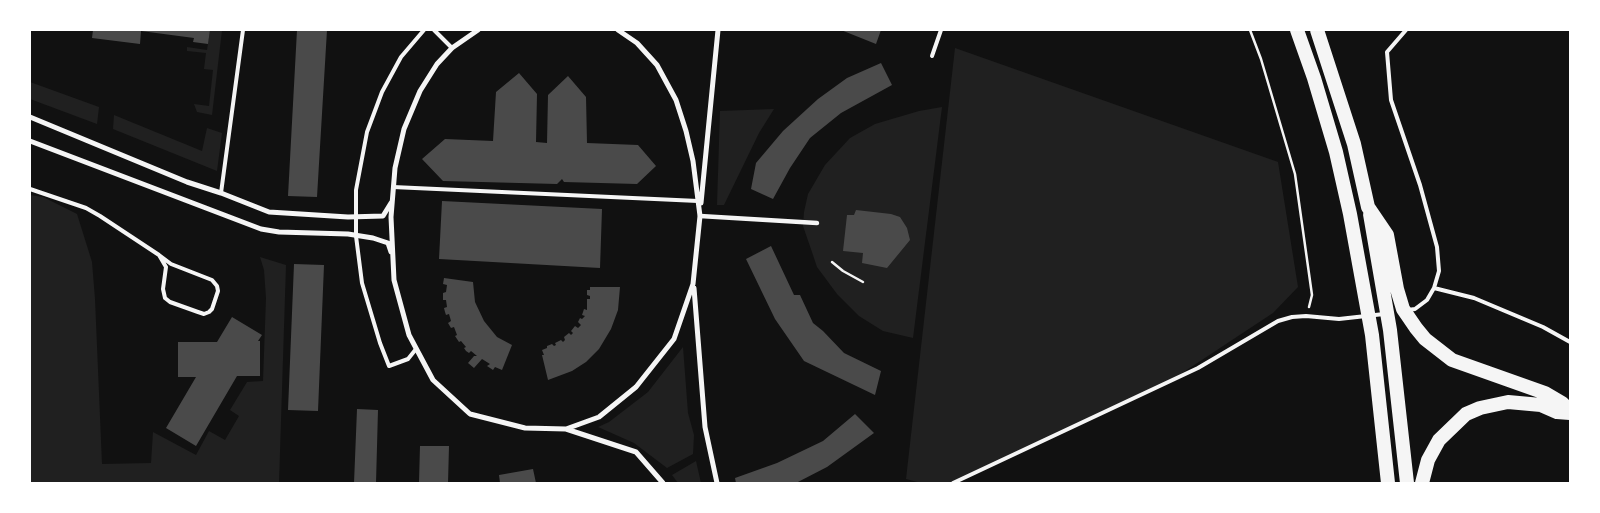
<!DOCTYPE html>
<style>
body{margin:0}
#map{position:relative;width:1600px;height:513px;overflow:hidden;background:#111;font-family:"PT Serif",serif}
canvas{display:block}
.frame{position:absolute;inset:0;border:31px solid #fff;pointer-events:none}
</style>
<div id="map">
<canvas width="1600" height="513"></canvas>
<div class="frame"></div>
</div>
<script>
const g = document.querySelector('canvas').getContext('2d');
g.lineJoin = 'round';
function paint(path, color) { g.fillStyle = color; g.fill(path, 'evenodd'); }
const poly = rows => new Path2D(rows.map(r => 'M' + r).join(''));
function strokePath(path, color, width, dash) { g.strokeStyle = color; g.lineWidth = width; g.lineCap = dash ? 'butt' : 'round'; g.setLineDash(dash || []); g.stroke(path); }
const green = poly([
 [210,30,222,30,212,115,197,112,194,104,209,106,213,70,204,69,206,53,187,51,187,47,207,50],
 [955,48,1278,162,1298,287,1273,313,1173,379,953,483,921,483,906,479],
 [30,82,99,107,97,124,30,99],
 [942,107,913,338,883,331,859,316,837,294,817,267,813,255,803,226,804,212,808,194,825,165,850,138,875,124,919,111],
 [774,109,759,133,724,205,717,205,720,111],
 [114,115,202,151,207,128,222,133,217,171,113,129],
 [30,195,43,197,77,214,92,262,95,299,102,464,151,463,153,432,196,455,209,431,225,440,239,416,230,410,247,382,263,381,266,298,264,270,260,257,286,265,279,483,30,483],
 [683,347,688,413,694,435,693,454,667,468,634,443,598,427,609,422,648,392],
 [696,461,701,483,678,483,672,475]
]);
const building = poly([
 [93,30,210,30,208,44,193,42,194,38,141,31,140,44,92,38],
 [297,30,327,30,317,197,288,196],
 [841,30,881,30,876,44],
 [881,63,892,85,841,113,810,138,790,168,773,199,751,189,756,163,783,131,818,99,847,78],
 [519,73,537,94,536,142,547,143,548,95,568,76,586,97,587,143,638,145,656,166,637,184,564,182,562,179,557,184,443,181,422,159,445,139,493,141,496,92],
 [442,201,602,209,600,268,439,259],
 [856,210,891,214,900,217,907,228,910,240,887,268,862,263,863,253,843,251,847,215,854,215],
 [771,246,794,295,800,295,813,323,823,331,844,353,881,371,875,395,804,361,775,319,746,259],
 [294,264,324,265,318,411,288,410],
 [444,278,473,282,475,302,484,321,497,337,512,345,502,370,495,367,493,370,487,366,490,364,482,359,474,368,468,363,474,356,477,356,471,351,469,353,466,351,464,348,466,347,461,341,459,342,455,336,457,335,454,327,451,328,448,323,451,321,449,314,446,315,445,312,444,308,447,307,446,300,443,300,443,293,446,292,447,285,443,284],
 [590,287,620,287,618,310,611,329,599,349,586,362,572,371,548,380,542,355,544,355,542,350,547,348,547,346,552,344,554,346,556,345,555,343,561,340,563,342,565,340,564,337,569,333,571,335,573,333,571,331,575,326,578,328,581,325,578,322,580,318,582,319,585,316,582,315,584,309,587,310,587,299,590,299,590,296,587,295,587,290,590,290],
 [232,317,262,335,258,341,260,341,260,376,237,376,196,446,166,428,196,377,178,377,178,342,217,342],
 [357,409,378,410,376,483,354,483],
 [855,414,874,433,827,467,796,483,736,483,735,478,777,463,823,441],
 [420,446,449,446,448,483,419,483],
 [533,469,536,483,500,483,499,475]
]);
const path = poly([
 [1250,30,1261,59,1295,174,1312,295,1309,307],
 [832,262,843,271,863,282]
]);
const service = poly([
 [434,30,452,48],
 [1406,30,1387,52,1391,100,1420,185,1437,247,1439,271,1434,288,1427,300,1415,309,1408,310],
 [932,56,941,30],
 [393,187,698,201],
 [30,189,86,208,100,216,159,255,171,264,212,280,217,286,218,291,212,309,209,312,204,314,198,312,170,302,165,298,163,289,166,267,159,255],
 [221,193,243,30],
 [1434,288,1474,298,1543,327,1570,342],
 [416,349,408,359,389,366,380,343,362,283,356,236,356,190,367,132,382,92,401,57,424,30],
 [953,483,1198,368,1278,321,1292,317,1306,316,1339,319,1384,314]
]);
const pedestrian = poly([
 [700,216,817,223]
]);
const minor = poly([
 [478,30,452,48,437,64,420,91,404,129,395,168,391,217,394,280,409,335,433,380,470,414,525,428,566,429,599,417,636,387,674,339,693,284,700,216,693,161,686,131,676,100,657,65,637,43,618,30],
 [30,117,187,182,221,193,269,212,348,217,383,216,391,203],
 [30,141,261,229,279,232,348,234,373,238,388,243,391,252],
 [701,203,718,30],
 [694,288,705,427,717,483],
 [566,429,636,452,663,483]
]);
const trunk = poly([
 [1297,30,1314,78,1336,152,1350,214,1372,335,1388,483],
 [1317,30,1354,144,1368,207,1387,235,1397,289,1403,309,1416,328,1425,339,1452,360,1545,393,1562,403,1570,411],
 [1370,214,1390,330,1407,483],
 [1422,483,1428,460,1439,440,1466,414,1480,408,1508,402,1541,405,1557,412,1570,413]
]);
paint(green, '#202020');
paint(building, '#4a4a4a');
strokePath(path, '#f5f5f5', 2.5);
strokePath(service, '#f5f5f5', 4);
strokePath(pedestrian, '#f5f5f5', 4.5);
strokePath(minor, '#f5f5f5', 5);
strokePath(trunk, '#f5f5f5', 14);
</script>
